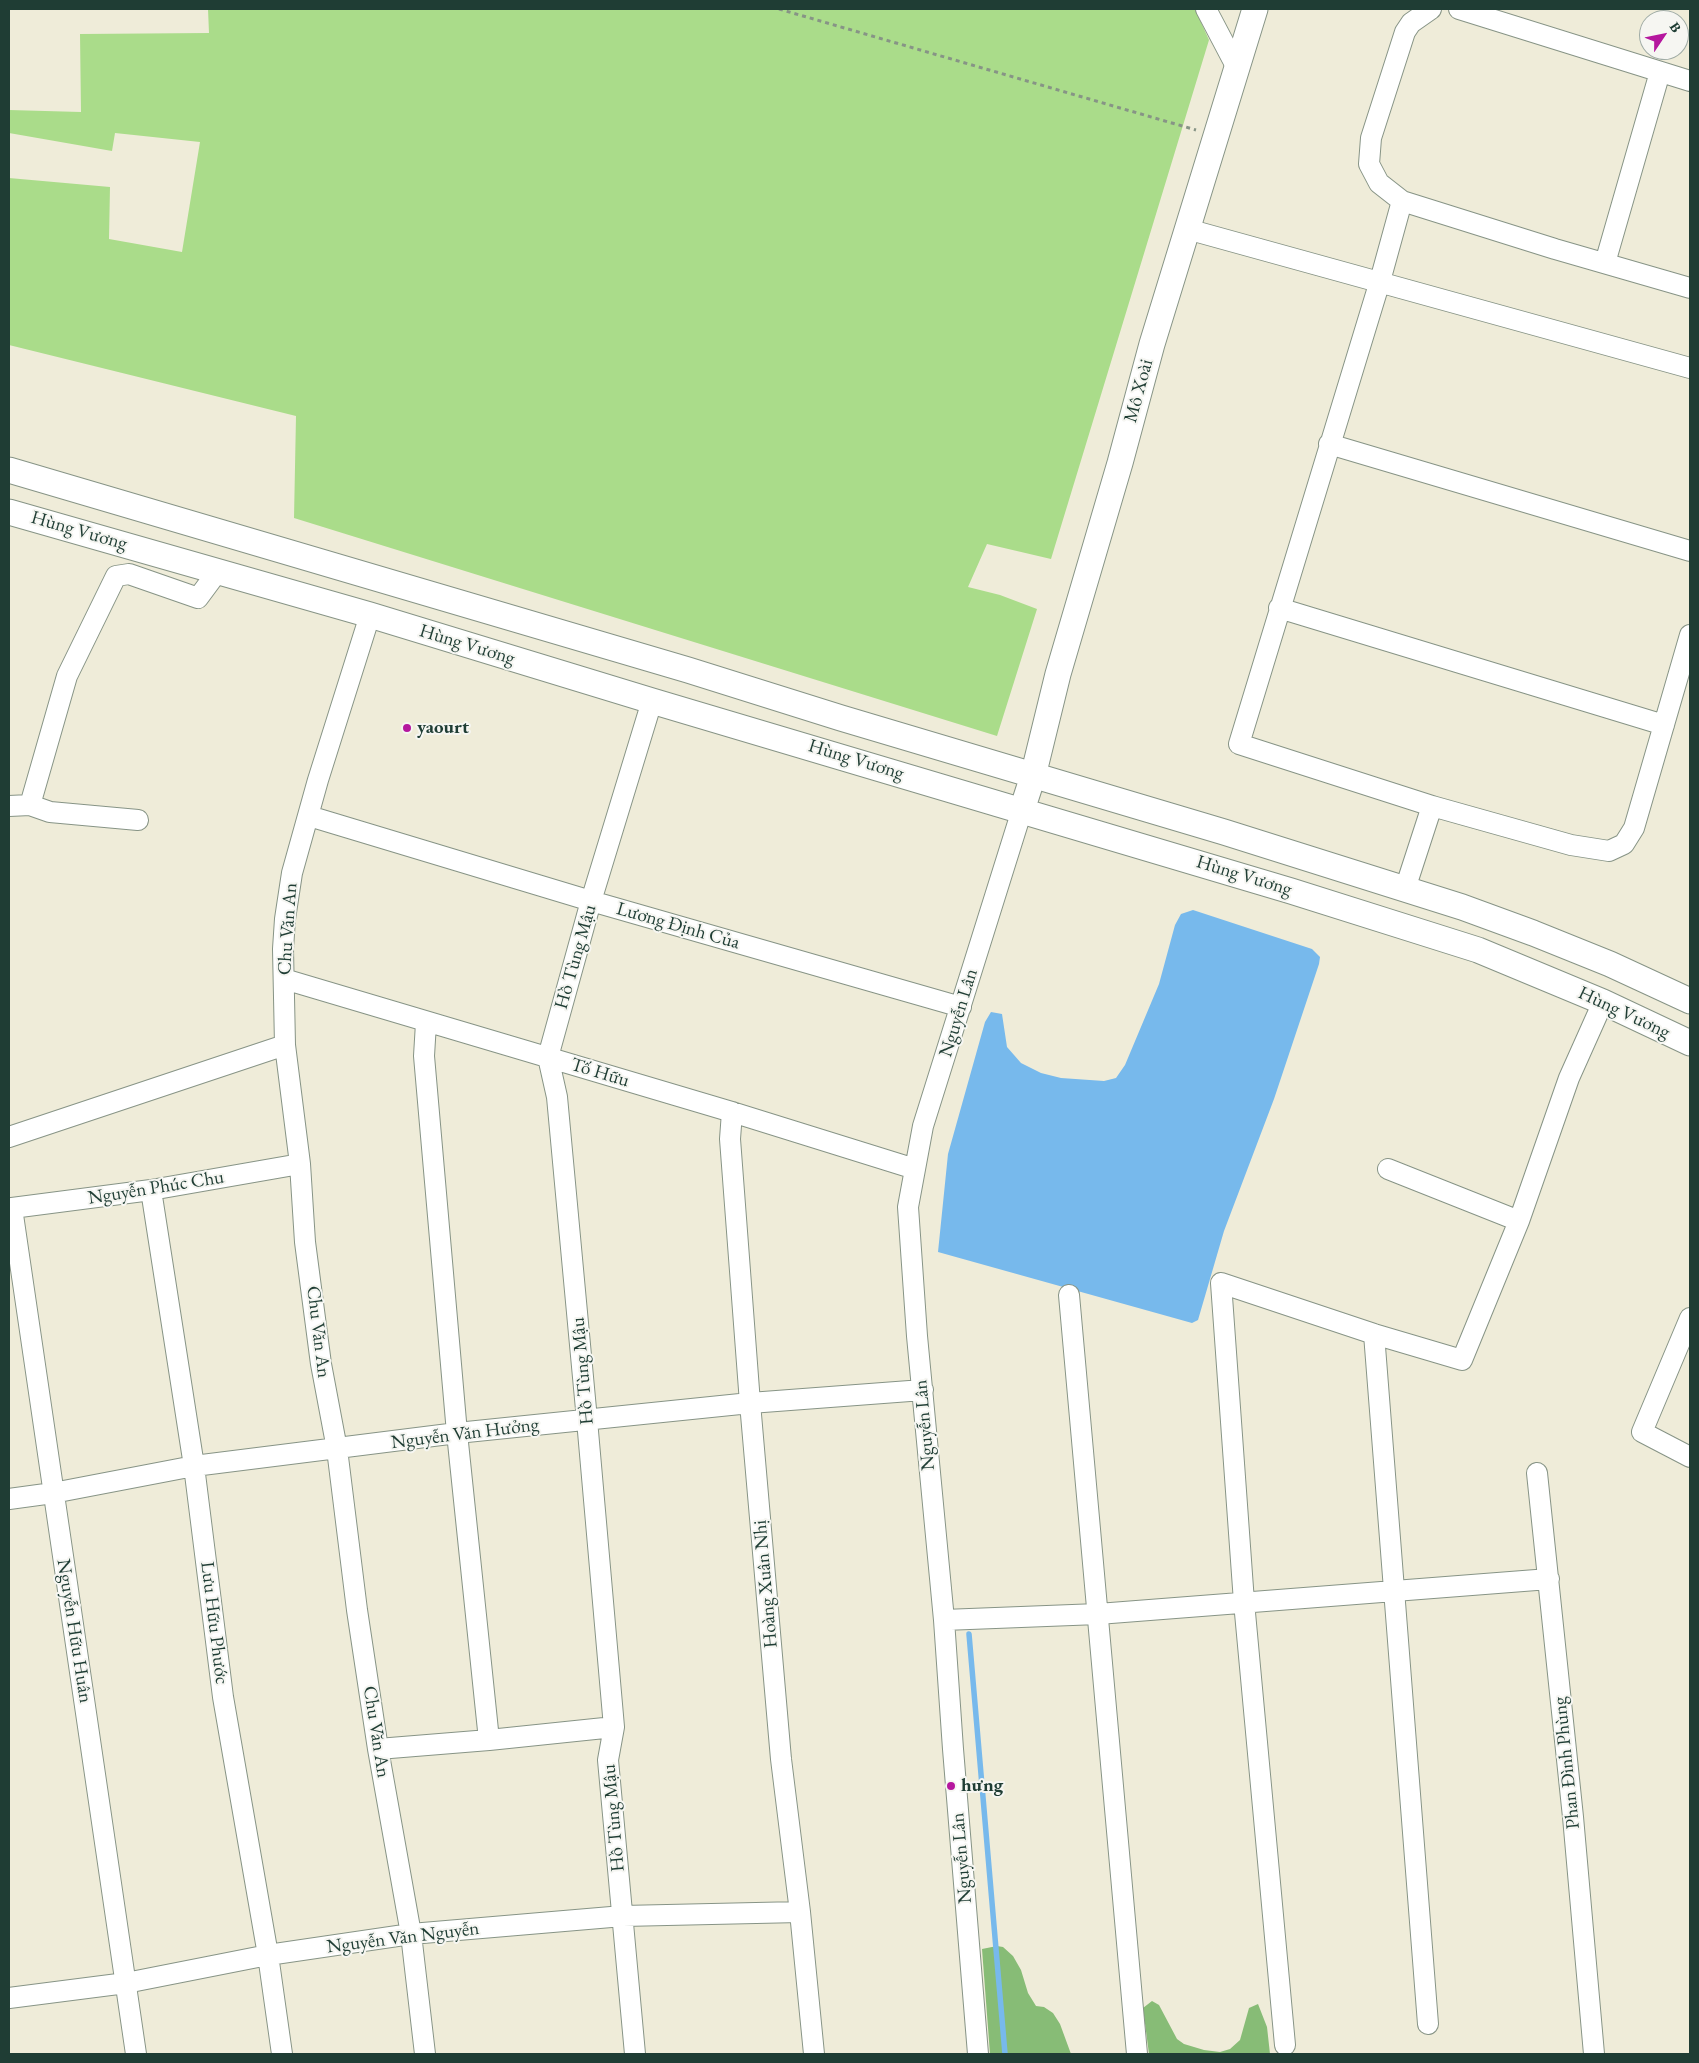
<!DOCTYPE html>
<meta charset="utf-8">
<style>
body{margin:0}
#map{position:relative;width:1699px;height:2063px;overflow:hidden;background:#efecd9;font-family:"EB Garamond",serif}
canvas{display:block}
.frame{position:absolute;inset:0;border:10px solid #1f3d34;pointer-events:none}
.north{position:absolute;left:1639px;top:10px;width:50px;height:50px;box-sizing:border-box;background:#f6f6f2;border:1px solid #a0aca6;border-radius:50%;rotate:56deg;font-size:14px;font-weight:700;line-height:20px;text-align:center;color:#1f3d34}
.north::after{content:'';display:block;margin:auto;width:18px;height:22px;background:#b5179e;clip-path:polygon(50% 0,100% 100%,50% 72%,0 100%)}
</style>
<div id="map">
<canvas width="1699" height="2063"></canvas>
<div class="frame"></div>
<div class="north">B</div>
</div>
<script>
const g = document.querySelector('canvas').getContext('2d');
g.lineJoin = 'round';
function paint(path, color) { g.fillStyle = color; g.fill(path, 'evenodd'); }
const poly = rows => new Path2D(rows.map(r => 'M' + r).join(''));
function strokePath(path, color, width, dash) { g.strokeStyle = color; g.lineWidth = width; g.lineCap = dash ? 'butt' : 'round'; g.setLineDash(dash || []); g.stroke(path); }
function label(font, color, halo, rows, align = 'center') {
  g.font = font + ' "EB Garamond",serif'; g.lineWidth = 4; g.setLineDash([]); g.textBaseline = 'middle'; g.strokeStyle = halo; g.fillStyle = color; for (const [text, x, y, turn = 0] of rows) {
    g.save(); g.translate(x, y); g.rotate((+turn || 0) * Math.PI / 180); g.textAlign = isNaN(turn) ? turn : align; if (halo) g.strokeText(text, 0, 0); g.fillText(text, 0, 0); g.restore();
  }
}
const green = poly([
 [208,9,1195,9,1209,40,1051,559,987,544,968,587,1000,595,1037,609,997,736,294,518,296,416,9,345,9,178,110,187,109,239,182,252,200,142,115,133,112,151,9,133,9,110,81,112,80,34,209,33]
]);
const forest = poly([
 [997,1946,1003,1947,1013,1956,1021,1970,1028,1993,1036,2006,1044,2007,1053,2013,1060,2024,1071,2054,990,2054,982,1949],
 [1152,2001,1159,2005,1177,2039,1184,2044,1204,2050,1220,2052,1230,2049,1240,2040,1249,2008,1258,2004,1267,2027,1270,2054,1149,2054,1143,2008]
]);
const water = poly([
 [1193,910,1312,949,1320,957,1319,964,1274,1099,1224,1231,1198,1320,1192,1323,938,1252,948,1154,985,1022,991,1012,1002,1014,1007,1047,1021,1063,1041,1073,1061,1078,1104,1081,1116,1078,1125,1065,1159,984,1175,925,1181,914]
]);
const stream = poly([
 [969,1634,1005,2054]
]);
const path = poly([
 [779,9,1196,130]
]);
const minor = poly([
 [1206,9,1237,68],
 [1431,9,1411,23,1405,32,1371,138,1369,164,1379,183,1402,201,1555,249,1690,288],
 [1459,9,1690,81],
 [1402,201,1380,281,1239,744,1432,806,1571,845,1609,851,1624,844,1634,828,1690,635],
 [1187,229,1690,368],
 [1605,263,1660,72],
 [1329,444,1690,551],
 [1279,608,1664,725],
 [370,615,318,780,292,873,285,919,283,949,285,1045,300,1164,305,1242,321,1364,337,1449,357,1610,378,1749,411,1934,425,2054],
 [30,805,50,812,138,820],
 [9,806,30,805,67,676,116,576,129,574,198,598,218,571],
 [309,816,591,901,961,1007],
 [1405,889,1432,806],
 [284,979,732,1112,915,1169],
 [426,1023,424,1056,457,1433,489,1740],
 [732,1112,730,1139,750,1403,781,1759,800,1912,814,2054],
 [9,1137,285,1045],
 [151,1190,194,1466,223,1697,268,1955,282,2054],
 [1519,1221,1569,1078,1603,1002],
 [1069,1295,1137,2054],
 [1690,1318,1642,1432,1690,1457],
 [1374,1334,1428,2024],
 [1537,1473,1573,1817,1594,2054],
 [9,1499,53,1493,194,1466,457,1433,750,1403,923,1390],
 [944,1620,1098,1614,1549,1579],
 [378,1749,489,1740,614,1727],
 [9,1998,126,1983,268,1955,411,1934,623,1916,800,1912],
 [1285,2045,1244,1602,1221,1283,1374,1334,1462,1360,1519,1221,1388,1169],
 [136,2054,12,1208,151,1190,300,1164],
 [635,2054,608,1760,614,1727,587,1420,557,1097,548,1057,591,901,652,701],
 [978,2054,953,1749,944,1620,917,1336,908,1207,923,1126,1022,810]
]);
const major = poly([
 [9,470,688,670,841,718,1224,832,1462,907,1533,933,1610,964,1690,1001],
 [9,512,370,615,652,701,1291,891,1478,950,1603,1002,1690,1043],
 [1022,810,1033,776,1058,674,1120,463,1152,344,1255,9]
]);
const markers = [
 [407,728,5,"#b5179e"],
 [951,1786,5,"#b5179e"]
];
const streetNames = [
 ["Mô Xoài",1139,391,-75],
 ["Hùng Vương",79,531,16],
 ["Hùng Vương",467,645,17],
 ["Hùng Vương",856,760,17],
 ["Hùng Vương",1244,876,17],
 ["Lương Định Của",678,926,16],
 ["Chu Văn An",288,929,-86],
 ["Hồ Tùng Mậu",576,957,-74],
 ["Nguyễn Lân",959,1013,-73],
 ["Hùng Vương",1624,1013,25],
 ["Tố Hữu",600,1073,17],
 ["Nguyễn Phúc Chu",156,1188,-9],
 ["Chu Văn An",318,1332,83],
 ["Hồ Tùng Mậu",583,1371,-95],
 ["Nguyễn Lân",925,1425,-95],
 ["Nguyễn Văn Hưởng",465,1434,-7],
 ["Hoàng Xuân Nhị",766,1584,-95],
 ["Lưu Hữu Phước",214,1623,83],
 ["Nguyễn Hữu Huân",74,1631,81],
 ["Chu Văn An",376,1732,81],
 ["Phan Đình Phùng",1567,1763,-96],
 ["Hồ Tùng Mậu",614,1818,-95],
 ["Nguyễn Lân",962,1858,-95],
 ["Nguyễn Văn Nguyễn",403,1938,-7]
];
const poiNames = [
 ["yaourt",417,728],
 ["hưng",961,1786]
];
paint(green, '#aadc8a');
paint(forest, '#87bc76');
paint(water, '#77b9ec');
strokePath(stream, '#77b9ec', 5.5);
strokePath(minor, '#879486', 22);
strokePath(major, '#879486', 27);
strokePath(path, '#879486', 3, [4, 4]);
strokePath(minor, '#fff', 20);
strokePath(major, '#fff', 25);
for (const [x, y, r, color] of markers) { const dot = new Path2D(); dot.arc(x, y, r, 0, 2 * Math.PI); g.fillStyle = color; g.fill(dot); strokePath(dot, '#f6f6f2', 2); }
label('19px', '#1f3d34', '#f6f6f2', streetNames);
label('bold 19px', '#1f3d34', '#f6f6f2', poiNames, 'left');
</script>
